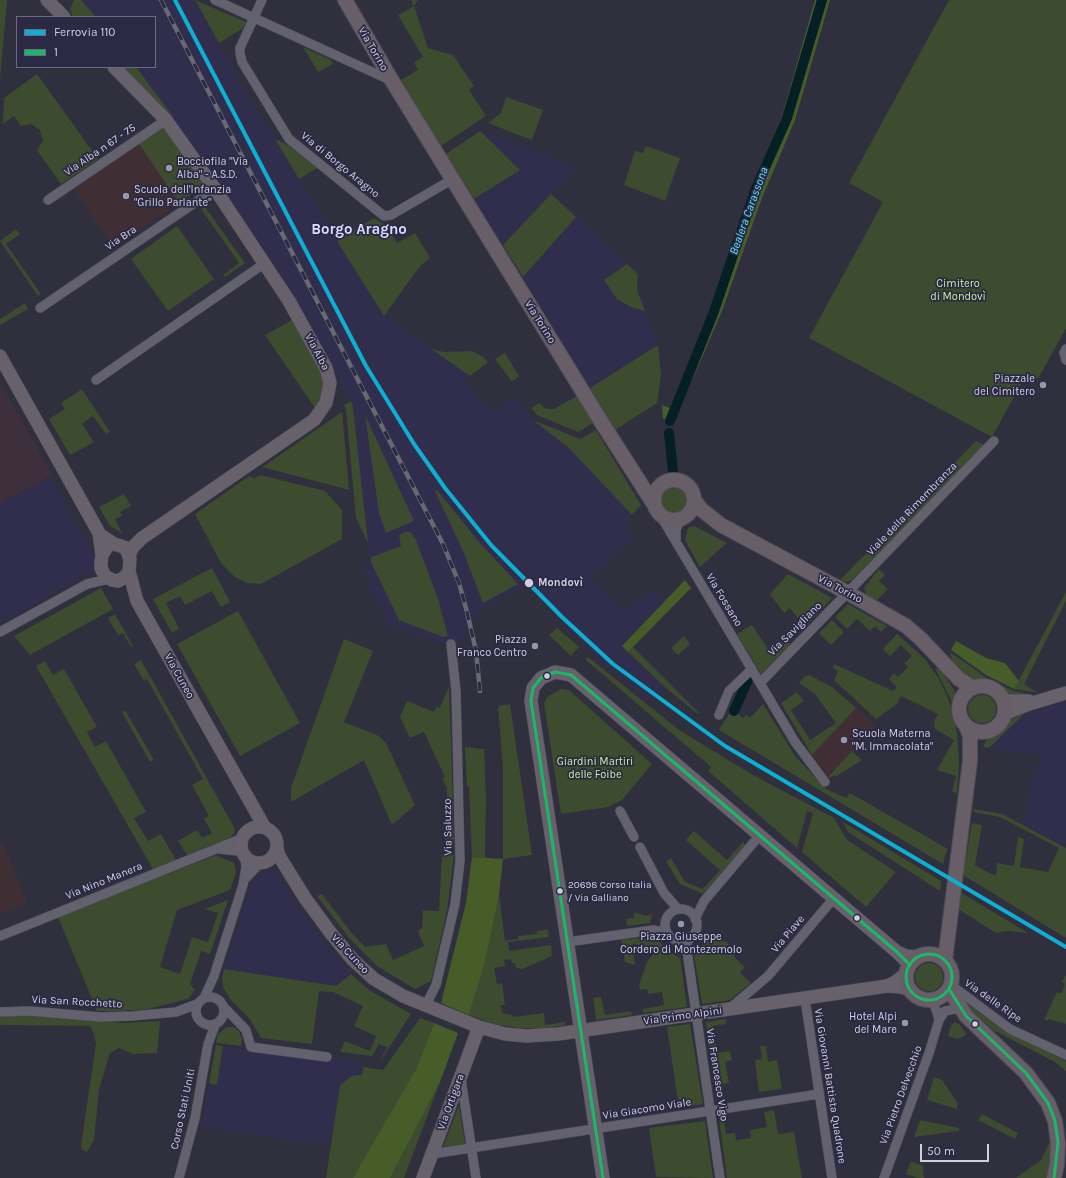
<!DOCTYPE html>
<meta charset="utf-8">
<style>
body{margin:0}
#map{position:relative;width:1066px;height:1178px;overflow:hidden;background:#302f3e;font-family:Karla,sans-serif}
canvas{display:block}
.legend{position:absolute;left:16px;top:16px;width:140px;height:52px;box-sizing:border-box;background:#2b2944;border:1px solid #6d6b82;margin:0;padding:5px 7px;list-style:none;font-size:12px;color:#cfcfe0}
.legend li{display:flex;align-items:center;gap:8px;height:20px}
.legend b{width:20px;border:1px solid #6d6b82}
.scale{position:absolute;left:920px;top:1144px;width:69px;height:18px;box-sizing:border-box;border:2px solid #cfcfe0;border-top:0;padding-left:5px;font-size:12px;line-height:14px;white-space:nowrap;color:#cfcfe0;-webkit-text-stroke:3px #2b2944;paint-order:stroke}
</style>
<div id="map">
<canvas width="1066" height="1178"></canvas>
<ul class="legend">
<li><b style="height:5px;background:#0dafd3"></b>Ferrovia 110</li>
<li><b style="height:5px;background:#1ab867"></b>1</li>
</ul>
<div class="scale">50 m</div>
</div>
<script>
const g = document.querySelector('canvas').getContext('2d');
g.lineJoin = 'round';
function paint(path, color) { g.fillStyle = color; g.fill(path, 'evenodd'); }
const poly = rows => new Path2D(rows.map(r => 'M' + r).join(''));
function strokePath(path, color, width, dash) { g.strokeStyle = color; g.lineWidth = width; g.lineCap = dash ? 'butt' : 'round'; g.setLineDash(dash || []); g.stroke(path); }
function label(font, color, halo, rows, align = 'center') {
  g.font = font + ' Karla,sans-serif'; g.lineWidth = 3.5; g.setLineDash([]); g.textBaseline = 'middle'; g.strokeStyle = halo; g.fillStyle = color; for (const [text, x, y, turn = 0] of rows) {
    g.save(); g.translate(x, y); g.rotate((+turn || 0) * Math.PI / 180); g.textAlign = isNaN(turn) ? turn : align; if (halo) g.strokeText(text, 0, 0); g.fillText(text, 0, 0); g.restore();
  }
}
const built = poly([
 [81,0,195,0,246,92,384,316,470,376,464,381,486,408,495,412,514,396,533,420,580,439,596,430,641,505,636,509,624,529,633,539,591,577,624,613,651,589,664,602,622,646,667,689,647,699,600,661,526,585,478,611,457,644,446,645,388,624,361,567,371,562,368,543,356,518,346,410,344,405,351,401,291,290,207,166,136,67,155,67,155,17,96,17],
 [480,131,486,132,576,167,503,245,474,199,519,170],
 [576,217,627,264,605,279,631,307,645,311,658,345,590,388,523,277],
 [50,477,96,560,96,569,0,623,0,504],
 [1066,702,1066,848,1023,824,1033,777,1043,755,983,747,986,740,999,731,1010,720,1018,715],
 [265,870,271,870,278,874,302,914,351,974,336,986,224,969,252,884,255,878],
 [223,1046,325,1061,326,1056,363,1062,362,1075,340,1085,330,1145,202,1127,209,1083,217,1084]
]);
const industrial = poly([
 [0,382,52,475,0,504]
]);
const education = poly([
 [139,144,179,203,114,247,73,189],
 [856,708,875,726,828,777,812,755],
 [4,844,27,903,0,914,0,845]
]);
const green = poly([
 [0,0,7,0,0,78],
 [74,0,81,0,96,17,73,17,70,9],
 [195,0,246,22,242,29,219,43],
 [411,0,418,0,414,6,428,48,453,55,474,86,469,90,486,116,441,146,401,80,418,70,414,62,423,57,398,15,414,6],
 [949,0,1066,0,1066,328,1038,379,1027,373,992,437,809,338,883,202,849,183],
 [303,47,331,60,333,64,318,72],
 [123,67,136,67,175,119],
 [37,74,98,159,61,184,37,150,43,141,40,130,31,124,21,126,14,116,3,124,4,98],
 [506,97,543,110,532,140,488,123,501,113],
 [165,126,206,184,179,203,139,144],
 [480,131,520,170,474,199,446,154],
 [275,139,288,145,317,168,299,179],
 [646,146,680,158,665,201,624,185,635,151,643,153],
 [551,194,576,217,523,277,503,245],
 [205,207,245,263,225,277,223,275,239,263,201,209],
 [374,218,387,226,397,243,415,233,430,258,420,266,384,316,337,241],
 [177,226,214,279,168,311,131,259],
 [16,229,20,234,6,244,41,294,38,296,0,241],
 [627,264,638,274,637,290,645,311,631,307,617,299,604,280],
 [25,303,28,309,0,325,0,319],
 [294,319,326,381,317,411,265,335],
 [658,345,661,375,657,403,615,430,590,388],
 [431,349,444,352,472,351,482,356,488,362,470,376],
 [505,353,519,376,512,382,495,359],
 [82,389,110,432,106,434,93,416,82,424,94,442,70,455,49,419,65,409,61,403],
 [577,396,593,423,578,432,537,415,531,408,539,403,546,409,554,409],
 [351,401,353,407,368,543,356,518,346,410,344,405],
 [342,412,349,490,262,467,264,466],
 [365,415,414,521,386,533,379,513],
 [533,420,580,439,596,430,641,505,632,515,569,448],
 [976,441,984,445,899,533,852,580,847,582,839,581],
 [260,475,325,491,342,510,342,539,261,584,247,583,235,577,221,563,195,514,249,476,255,478],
 '661 500a13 13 0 1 1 26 0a13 13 0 1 1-26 0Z',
 [437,490,479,542,518,584,483,603,463,551,435,491],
 [124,494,131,506,120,512,122,516,115,519,122,533,110,526,99,507],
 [694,526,727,543,700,567,685,540,688,528],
 [406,531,411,533,416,540,438,599,448,636,443,637,399,620,371,562,371,557,401,546,399,535],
 [212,568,230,602,221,607,212,591,185,605,180,596,166,603,179,629,172,633,153,599],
 [879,569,885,575,879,581,888,589,876,601,867,596,864,588],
 [788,574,832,598,805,627,790,608,784,613,770,594],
 [101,588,113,609,30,655,14,636],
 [1066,592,1066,601,1024,684,1038,693,1014,689],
 [848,604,887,626,881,632,875,626,870,631,857,619,847,629,835,617],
 [238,611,300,723,240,756,177,644],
 [115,614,133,646,131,647,123,633,118,635,108,618],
 [832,620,844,632,831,645,819,633],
 [752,625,771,653,786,639,791,644,761,674,737,634],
 [557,628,579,647,571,656,549,635],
 [897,634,925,659,939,679,949,701,957,732,959,763,957,793,952,792,956,776,937,770,954,740,935,729,934,722,938,714,901,696,897,704,876,719,834,680,838,671,833,668,834,664,893,691,897,687,889,679,894,673,898,677,908,667,904,663,912,656,901,645,890,656,883,649],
 [684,636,690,644,678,655,671,648],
 [344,639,373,651,344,722,379,736,386,743,415,805,392,825,364,760,291,802,291,788],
 [633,647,699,713,698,714,667,689,628,652],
 [950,652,991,681,1014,691,1032,695,1010,695,994,683,970,678,952,661],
 [588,657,679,730,753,775,834,818,847,840,896,872,866,907,802,852,813,813,807,811,797,848,708,771,711,767,586,660],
 [141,660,235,829,234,834,229,838,187,855,178,841,197,830,202,838,212,833,204,819,209,816,192,785,203,779,147,679,144,681,134,664],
 [45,661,53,675,64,669,97,727,87,732,95,747,106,741,137,796,146,812,134,818,148,841,161,834,176,860,153,869,36,666],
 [935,668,941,670,954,690,956,697,954,706],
 [809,675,832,687,856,708,812,755,781,703,797,692,804,701,791,710,810,740,836,723,815,694,799,683,805,676],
 [449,686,451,740,454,843,445,842,447,788,442,778,445,777,424,732,410,738,400,717,407,701,434,712,437,706,440,708],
 [561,689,569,690,652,764,622,800,608,807,561,814,544,703,547,697],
 '968 709a14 14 0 1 1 28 0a14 14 0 1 1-28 0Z',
 [510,704,532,855,503,859,503,767,498,706],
 [763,704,795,756,826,789,846,798,850,793,948,849,945,855,943,864,719,730,732,709,743,718,746,715,750,718],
 [125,710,154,760,150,762,122,712],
 [1025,713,989,748,983,747,986,740,999,731,1010,720],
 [465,747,484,749,486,797,485,858,472,857,469,786,467,786],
 [852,751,862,760,837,776,828,777],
 [974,809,1002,814,1066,848,1066,938,963,875,972,823,982,825,975,865,991,874,996,875,997,863,1014,866,1018,837,1024,839,1020,867,1048,872,1059,848,1000,817,973,812],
 [843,822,941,881,940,891,848,832],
 [694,831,727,860,743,842,745,845,703,894,680,884,666,861,671,858,685,882,703,889,720,870,686,840],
 [442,854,454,855,447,911,431,981,415,989,377,966,349,938,317,896,322,894,351,932,365,947,386,944,393,960,424,946,418,931,422,928,423,910,439,911],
 [216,855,234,863,236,872,230,890,177,910,160,967,180,974,192,937,208,942,218,913,205,909,228,900,210,954,201,951,190,984,195,990,188,999,148,1009,119,1011,97,1011,58,917],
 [960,892,1028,933,1008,931,996,933,958,909],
 [499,895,505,941,518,939,518,936,537,934,537,931,548,929,549,937,508,942,509,951,551,945,552,956,522,969,516,968,515,963,512,963,511,959,504,960,505,966,494,968,497,984,502,983,505,1005,501,1005,502,1013,512,1015,513,1017,544,1013,545,1025,565,1022,565,1025,547,1028,518,1028,494,1024,469,1015,483,969],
 [634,912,646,916,652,914,650,923,627,926,626,919,634,918],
 [655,936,665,949,680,958,687,1007,643,1013,643,1009,664,1005,662,992,648,994,647,989,640,990,639,985,647,962,658,947,632,944,635,965,625,962,621,940],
 [709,937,727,942,736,959,745,967,740,973,751,983,730,1000,702,1004,694,955],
 '915 977a14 14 0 1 1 28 0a14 14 0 1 1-28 0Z',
 [224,969,336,986,351,974,369,990,411,1014,379,1063,387,1047,379,1044,372,1056,340,1052,345,1041,370,1051,376,1036,354,1026,363,1006,333,992,319,991,312,1044,261,1038,249,1018,230,999,223,987,222,976],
 [1065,976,1066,976,1066,1024,1048,1019,1048,1021,1044,1020,1057,992,1061,994,1065,984,1062,982],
 [601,997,605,1015,631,1011,632,1015,596,1020,593,998],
 [965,1002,1003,1030,1066,1061,1066,1071,1055,1062,993,1030,969,1009],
 [0,1016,44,1016,123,1023,160,1021,157,1053,133,1054,119,1048,110,1053,99,1089,94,1140,87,1152,82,1150,81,1145,96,1044,94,1034,90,1026,0,1025],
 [420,1018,434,1023,416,1069,366,1158,353,1178,326,1178,340,1085,352,1076,362,1075,363,1067,383,1070],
 [726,1019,726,1024,713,1026,717,1053,730,1051,732,1060,725,1062,729,1083,722,1084,724,1097,717,1098,706,1022],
 [955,1022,959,1024,967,1034,963,1037,957,1039,948,1036,951,1025],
 [690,1024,703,1104,679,1108,667,1027],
 [227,1027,234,1027,239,1031,242,1039,241,1046,216,1043,218,1034],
 [216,1045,223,1046,217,1085,209,1083],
 [760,1046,766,1046,768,1062,777,1060,782,1089,759,1092,755,1060,762,1059],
 [934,1077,942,1080,957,1102,957,1109,927,1100],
 [440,1082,404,1178,390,1178,408,1144],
 [459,1105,465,1144,443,1147],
 [774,1110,778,1134,794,1132,802,1178,727,1178,719,1119,724,1118,726,1134,735,1133,736,1140,751,1138,750,1130,767,1127,764,1112],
 [982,1114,1018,1133,1015,1139,978,1120],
 [920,1120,959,1128,959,1131,914,1137],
 [705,1121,713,1178,656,1177,649,1128],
 [1051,1139,1050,1161,1046,1178,1016,1178,1041,1160],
 [911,1161,923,1166,924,1178,918,1178,906,1174]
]);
const forest = poly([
 [815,0,830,0,795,120,762,198,722,311,677,415,670,413,668,420,663,419,662,405,670,408,708,314,752,185,782,116],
 [685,580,691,588,628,652,622,646],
 [956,641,986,658,1005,663,1019,681,1014,689,986,675,951,650],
 [472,857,503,859,499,895,491,934,483,969,469,1015,441,1003,466,903],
 [434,1023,458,1033,440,1082,408,1144,390,1178,353,1178,416,1069]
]);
const canal = poly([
 [670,421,713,314,756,188,787,118,822,0],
 [669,433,673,472],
 [734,711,748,680]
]);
const street = poly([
 [215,0,392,81],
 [262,0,240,48,240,53,242,62,289,139,384,216,391,215,453,179],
 [48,200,166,120],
 [40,308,215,189],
 [1066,349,1064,353,1066,360],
 [96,380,265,263],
 [660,515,795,742,825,782],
 [676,542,676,530,680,519],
 [0,632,87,584,109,579],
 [760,683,994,441],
 [719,715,729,691,752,669],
 [620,811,634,837],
 [640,847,664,893,678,909],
 [219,849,238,851,244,855],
 [246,878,260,863],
 '665 925a16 16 0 1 1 32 0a16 16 0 1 1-32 0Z',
 [695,919,704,901,760,835],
 [0,936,243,838],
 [690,937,687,943,687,951,720,1178],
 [567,942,653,930,666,932],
 [951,985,1010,1029,1066,1055],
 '196 1011a14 14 0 1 1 28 0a14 14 0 1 1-28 0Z',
 [204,998,214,976,243,885,246,867,245,857],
 [805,999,832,1178],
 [931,999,937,1012,939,1020],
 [426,1005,436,985,455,904,460,861,456,691,451,644],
 [223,1006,246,1030,251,1047,327,1057],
 [729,1009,768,976,834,898],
 [0,1012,29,1011,101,1017,132,1016,176,1012,197,1004],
 [461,1079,476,1178],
 [432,1154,819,1094],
 [179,1178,195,1118,208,1044,215,1025],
 [884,1178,929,1053,939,1020,945,1011,955,1009]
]);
const secondary = poly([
 [47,0,64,17],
 [114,67,166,120,215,189,289,301,326,368,330,383,326,403,314,420,142,538,133,547,129,555],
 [0,356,99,533,102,555],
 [99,534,114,544,124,547,127,551,130,559,129,571,137,601,265,828],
 [107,547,102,555,101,562,101,568,105,576,112,580,118,581,125,577,129,571],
 [1003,701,1029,701],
 [1004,714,1029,704,1066,693],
 '241 845a18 18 0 1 1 36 0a18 18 0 1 1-36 0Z',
 [277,849,279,856,305,898,330,932,353,960,374,979,403,996,479,1027,505,1034,526,1036,558,1034,887,986,901,987,911,990],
 [897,952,906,956,918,957],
 [887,986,894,983,907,973],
 [423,1178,479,1027],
 [603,1178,531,701,533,688,541,678,555,672,571,675,897,952,910,965]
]);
const primary = poly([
 [345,0,391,79,602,423,653,503],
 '654 500a20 20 0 1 1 40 0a20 20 0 1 1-40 0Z',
 [694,500,702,510,721,525,848,593,906,626,921,639,959,679,973,688],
 '959 709a23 23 0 1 1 46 0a23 23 0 1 1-46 0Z',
 '906 977a23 23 0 1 1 46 0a23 23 0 1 1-46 0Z',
 [945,960,970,761,970,736,966,726],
 [949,989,966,1016,1026,1073,1048,1103,1055,1121,1058,1143,1057,1164,1054,1178]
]);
const rail = poly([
 [161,0,443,544,459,583,467,612,476,651,480,691]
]);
const bus1 = poly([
 '906 977a23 23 0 1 1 46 0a23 23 0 1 1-46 0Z',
 [949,989,966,1016,1026,1073,1048,1103,1055,1121,1058,1143,1054,1178],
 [603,1178,531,701,533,688,541,678,555,672,571,675,897,952,910,965]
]);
const rail1 = poly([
 [175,0,366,366,414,444,445,488,491,545,562,617,613,664,725,746,1066,947]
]);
const markers = [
 [169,168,4,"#9797a7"],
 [126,196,4,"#9797a7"],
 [1043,385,4,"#9797a7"],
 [529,583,5,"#cfcfe0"],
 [535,646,4,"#9797a7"],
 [547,676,3.5,"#cfcfe0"],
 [844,740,4,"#9797a7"],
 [560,891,3.5,"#cfcfe0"],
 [857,918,3.5,"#cfcfe0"],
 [681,924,4,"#9797a7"],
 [905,1023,4,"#9797a7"],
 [975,1024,3.5,"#cfcfe0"]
];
const busNames = [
 ["20698 Corso Italia",568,885],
 ["/ Via Galliano",568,898]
];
const streetNames = [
 ["Via Torino",373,49,60],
 ["Via Alba n 67 - 75",100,150,-34],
 ["Via di Borgo Aragno",340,165,39],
 ["Via Bra",121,238,-34],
 ["Via Torino",540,322,58],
 ["Via Alba",317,352,62],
 ["Viale della Rimembranza",912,509,-46],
 ["Via Torino",840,589,28],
 ["Via Fossano",724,600,59],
 ["Via Savigliano",795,629,-45],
 ["Via Cuneo",179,676,61],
 ["Via Saluzzo",448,827,-91],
 ["Via Nino Manera",104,881,-22],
 ["Via Piave",788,934,-50],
 ["Via Cuneo",350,954,47],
 ["Via delle Ripe",993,1001,35],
 ["Via San Rocchetto",77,1002,3],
 ["Via Primo Alpini",683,1016,-8],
 ["Via Francesco Vigo",717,1075,81],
 ["Via Giovanni Battista Quadrone",830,1086,81],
 ["Via Pietro Delvecchio",901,1095,-70],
 ["Via Ortigara",451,1102,-70],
 ["Corso Stati Uniti",183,1109,-78],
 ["Via Giacomo Viale",647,1109,-9]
];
const poiNames = [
 ["Bocciofila \"Via",177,162],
 ["Alba\" - A.S.D.",177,175],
 ["Scuola dell'Infanzia",134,190],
 ["\"Grillo Parlante\"",134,203],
 ["Piazzale",1035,379,"right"],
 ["del Cimitero",1035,392,"right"],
 ["Piazza",527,640,"right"],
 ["Franco Centro",527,653,"right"],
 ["Scuola Materna",852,734],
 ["\"M. Immacolata\"",852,747],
 ["Piazza Giuseppe",681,937,"center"],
 ["Cordero di Montezemolo",681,950,"center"],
 ["Hotel Alpi",897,1017,"right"],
 ["del Mare",897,1030,"right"]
];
const parkNames = [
 ["Cimitero",958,284],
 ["di Mondovì",958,297],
 ["Giardini Martiri",595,762],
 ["delle Foibe",595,775]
];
const stopNames = [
 ["Mondovì",538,583]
];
const waterNames = [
 ["Bealera Carassona",749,211,-70]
];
const districtNames = [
 ["Borgo Aragno",359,230]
];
paint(built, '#312e4d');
paint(industrial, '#3d2f3b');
paint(education, '#402e35');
paint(green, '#3d4b2e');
paint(forest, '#465d29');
strokePath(canal, '#042025', 10);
strokePath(street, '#4d4c59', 10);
strokePath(secondary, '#4d4c59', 14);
strokePath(primary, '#4d4c59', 16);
strokePath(street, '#62616d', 9);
strokePath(secondary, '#66616b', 13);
strokePath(primary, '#685e67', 14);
strokePath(rail, '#696973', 4.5);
strokePath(rail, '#2b2944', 3, [9]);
strokePath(bus1, '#1ab867', 3);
strokePath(rail1, '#0dafd3', 4);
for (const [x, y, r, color] of markers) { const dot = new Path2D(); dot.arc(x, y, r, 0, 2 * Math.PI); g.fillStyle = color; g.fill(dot); strokePath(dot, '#2b2944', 1.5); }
label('10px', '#cfcfe0', '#2b2944', busNames, 'left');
label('11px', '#cfcfe0', '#2b2944', streetNames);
label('11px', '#cfcfe0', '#2b2944', poiNames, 'left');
label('11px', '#c8f197', '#2b2944', parkNames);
label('bold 11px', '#cfcfe0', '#2b2944', stopNames, 'left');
label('italic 12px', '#56e4fb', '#2b2944', waterNames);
label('bold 15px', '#dcdcff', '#2b2944', districtNames);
</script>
